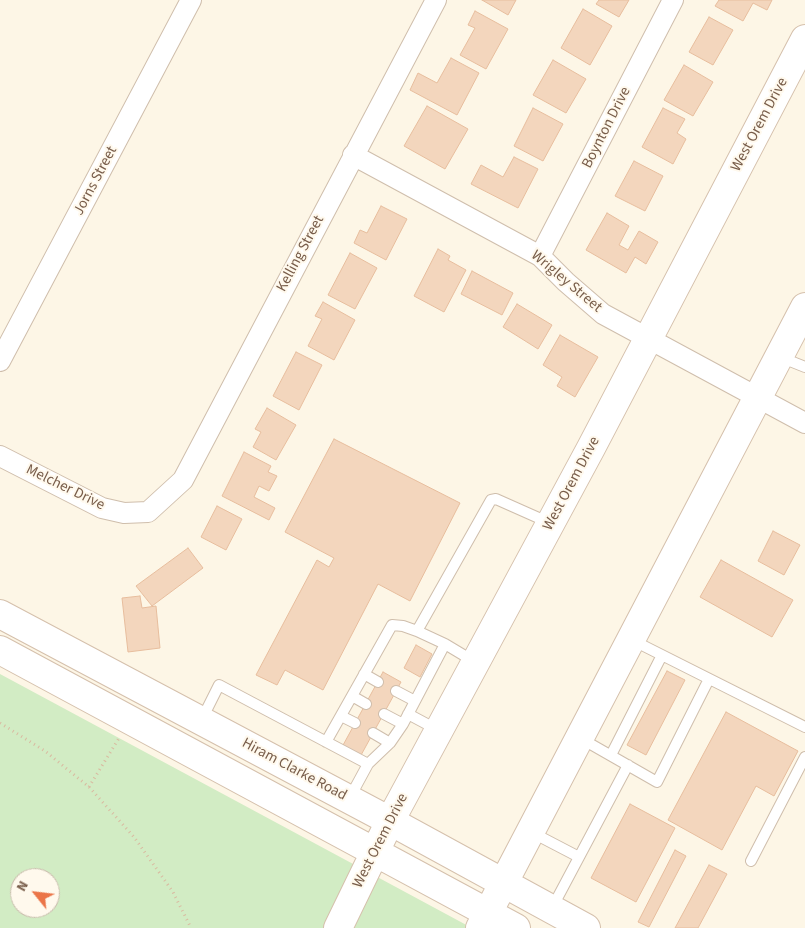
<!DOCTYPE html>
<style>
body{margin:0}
#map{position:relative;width:805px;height:928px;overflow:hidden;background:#fdf6e6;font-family:"Source Sans 3",sans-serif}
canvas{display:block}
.north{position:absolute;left:10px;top:868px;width:50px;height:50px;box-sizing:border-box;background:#fff9ed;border:1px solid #c9bbac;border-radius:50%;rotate:299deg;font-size:14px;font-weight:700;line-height:20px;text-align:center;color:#785d4a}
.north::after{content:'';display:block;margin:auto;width:18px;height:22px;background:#eb7548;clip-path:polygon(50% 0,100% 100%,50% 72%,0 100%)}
</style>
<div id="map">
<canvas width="805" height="928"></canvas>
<div class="north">N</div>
</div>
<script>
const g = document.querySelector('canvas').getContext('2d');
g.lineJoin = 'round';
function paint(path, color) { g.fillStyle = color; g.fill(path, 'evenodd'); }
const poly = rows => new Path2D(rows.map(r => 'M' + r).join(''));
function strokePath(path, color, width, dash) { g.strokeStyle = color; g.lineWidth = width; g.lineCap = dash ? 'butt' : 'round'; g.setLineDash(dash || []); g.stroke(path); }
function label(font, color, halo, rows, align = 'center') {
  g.font = font + ' "Source Sans 3",sans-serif'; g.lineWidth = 4; g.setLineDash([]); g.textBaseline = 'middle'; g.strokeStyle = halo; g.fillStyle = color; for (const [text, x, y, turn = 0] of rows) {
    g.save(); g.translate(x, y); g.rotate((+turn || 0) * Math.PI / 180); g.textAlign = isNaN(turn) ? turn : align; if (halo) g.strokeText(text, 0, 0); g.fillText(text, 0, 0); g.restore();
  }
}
const green = poly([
 [0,674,355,865,472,928,0,928],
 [20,878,50,878,50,908,20,908]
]);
const building = poly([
 [482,0,516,0,508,15,482,0],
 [599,0,629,0,619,17,596,4,599,0],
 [719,0,772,0,767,10,753,3,743,21,715,6,719,0],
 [583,9,612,26,590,65,561,48,583,9],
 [475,11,508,29,486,69,460,55,475,28,468,25,475,11],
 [709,17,733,30,713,65,689,52,709,17],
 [451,58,479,73,457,115,410,90,418,73,437,83,451,58],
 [553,60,586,79,566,113,533,95,553,60],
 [684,65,713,82,693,116,664,100,684,65],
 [427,106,468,129,445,169,404,146,427,106],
 [533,108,563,124,543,161,514,146,533,108],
 [663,108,685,119,677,133,686,139,673,164,642,147,663,108],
 [514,157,538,169,518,208,471,184,481,165,503,177,514,157],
 [634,161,663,176,645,211,615,196,634,161],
 [381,206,407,219,386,260,354,243,360,230,367,233,381,206],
 [607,213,629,226,619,245,628,250,639,231,658,242,646,264,635,257,626,273,586,250,607,213],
 [438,249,450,256,448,260,466,270,444,312,414,296,438,249],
 [350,253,377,268,355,309,328,295,350,253],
 [472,271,513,293,502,315,461,294,472,271],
 [323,302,355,320,334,360,308,346,322,319,315,316,323,302],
 [517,304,552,325,538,349,503,327,517,304],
 [560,335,598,357,575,397,557,386,562,377,543,365,560,335],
 [296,352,322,365,299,410,273,396,296,352],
 [267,408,296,425,276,460,253,447,261,432,255,429,267,408],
 [334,439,460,503,410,601,378,584,323,690,285,670,277,685,256,675,317,560,329,567,334,558,285,532,334,439],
 [244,452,271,466,268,472,277,476,269,491,259,486,254,497,275,508,269,520,222,496,244,452],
 [217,506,242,519,226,550,201,537,217,506],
 [773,531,800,545,784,575,758,561,773,531],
 [188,548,203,568,152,606,136,586,188,548],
 [721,560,793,600,772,637,700,597,721,560],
 [140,596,142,608,156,606,160,648,128,652,122,598,140,596],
 [416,645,432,654,420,677,404,668,416,645],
 [667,671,685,680,646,755,627,745,667,671],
 [383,672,401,682,360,757,342,747,383,672],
 [726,712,798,751,774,796,756,786,722,850,668,820,726,712],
 [630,804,675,828,636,902,591,878,630,804],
 [675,850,686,856,649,927,638,922,675,850],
 [709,865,727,874,698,928,675,928,709,865]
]);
const path = poly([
 [0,723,45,751,89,787,134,837,173,892,191,928],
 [89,787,119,738]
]);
const lane = poly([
 [780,357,805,367],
 [417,631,491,500,496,499,550,523],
 [632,640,805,727],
 [364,674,378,682],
 [396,691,415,701],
 [352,696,366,704],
 [384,714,403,724],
 [408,714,438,730],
 [341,716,355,723],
 [202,719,219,685,368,764,390,743,403,724,445,644,475,662],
 [373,733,390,743],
 [580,738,657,782,709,679],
 [326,742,392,625,403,626,417,631,445,644],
 [611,755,661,657],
 [349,799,368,764],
 [531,832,579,857],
 [751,861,805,757],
 [552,908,628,765]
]);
const street = poly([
 [353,155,540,256,566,282,603,314,805,423],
 [540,256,673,0],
 [0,361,191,0],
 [0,456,102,508,124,513,148,512,183,480,436,0]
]);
const secondary = poly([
 [0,614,390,821,586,928],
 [0,650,516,928],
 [338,928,390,821,591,448,805,39],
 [480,928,805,307]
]);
const streetNames = [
 ["West Orem Drive",760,125,-62],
 ["Boynton Drive",607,128,-63],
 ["Jorns Street",96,181,-62],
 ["Kelling Street",301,254,-62],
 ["Wrigley Street",566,282,40],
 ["West Orem Drive",572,484,-62],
 ["Melcher Drive",65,488,26],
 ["Hiram Clarke Road",294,770,28],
 ["West Orem Drive",381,841,-63]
];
paint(green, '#d2ecc4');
paint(building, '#f3d6bd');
strokePath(building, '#e7bd9d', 1);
strokePath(lane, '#cfbeac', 12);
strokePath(street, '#cfbeac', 22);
strokePath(secondary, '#d5c0ac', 30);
strokePath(path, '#d9b9a0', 3, [1, 4]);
strokePath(lane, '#fff', 10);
strokePath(street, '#fff', 20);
strokePath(secondary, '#fff', 28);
label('15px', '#785d4a', '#fff9ed', streetNames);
</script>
